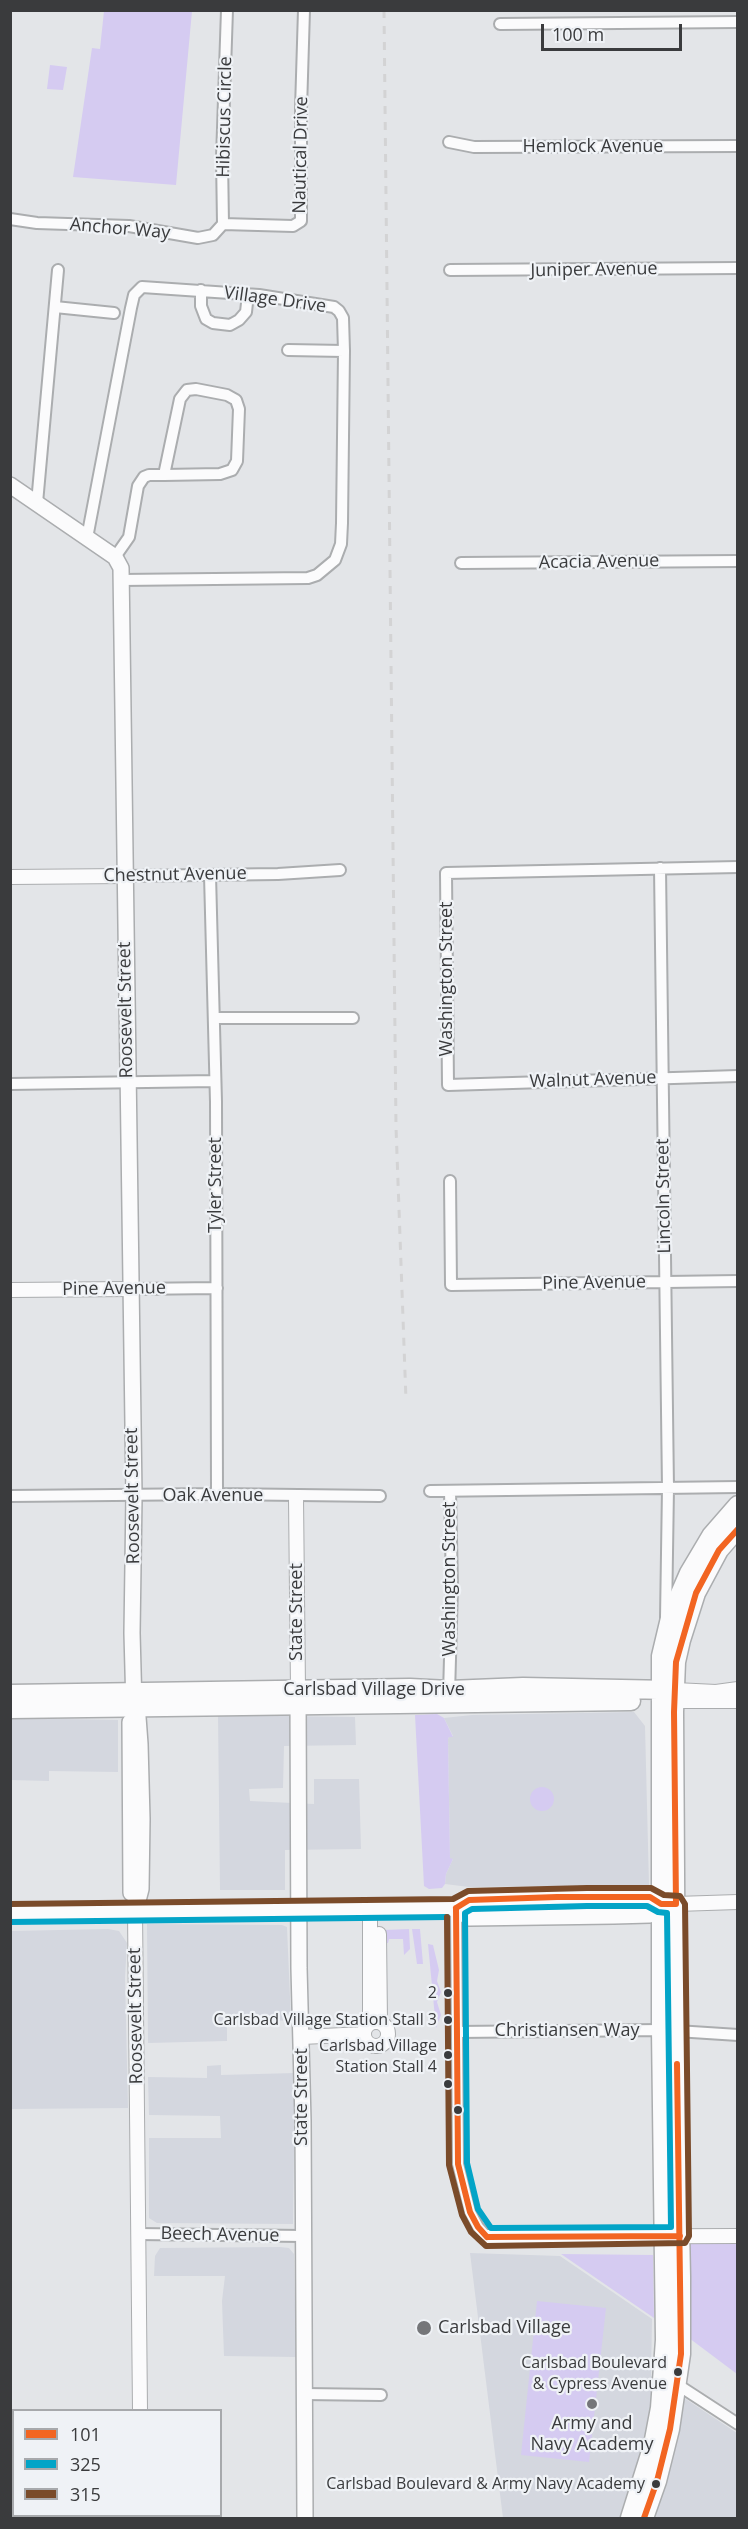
<!DOCTYPE html>
<style>
body{margin:0}
#map{position:relative;width:748px;height:2529px;overflow:hidden;background:#e3e5e8;font-family:"Open Sans",sans-serif}
canvas{display:block}
.frame{position:absolute;inset:0;border:12px solid #3a3b3d;pointer-events:none}
.legend{position:absolute;left:12px;top:2409px;width:210px;height:108px;box-sizing:border-box;background:#eff2f6;border:2px solid #a7a9ac;margin:0;padding:8px 10px;list-style:none;font-size:18px;color:#3a3b3d}
.legend li{display:flex;align-items:center;gap:12px;height:30px}
.legend b{width:30px;border:2px solid #a7a9ac}
.scale{position:absolute;left:541px;top:24px;width:141px;height:27px;box-sizing:border-box;border:3px solid #3a3b3d;border-top:0;padding-left:8px;font-size:18px;line-height:21px;white-space:nowrap;color:#3a3b3d;-webkit-text-stroke:4px #eff2f6;paint-order:stroke}
</style>
<div id="map">
<canvas width="748" height="2529"></canvas>
<div class="frame"></div>
<ul class="legend">
<li><b style="height:8px;background:#f26522"></b>101</li>
<li><b style="height:8px;background:#03a4c7"></b>325</li>
<li><b style="height:8px;background:#7a4b2a"></b>315</li>
</ul>
<div class="scale">100 m</div>
</div>
<script>
const g = document.querySelector('canvas').getContext('2d');
g.lineJoin = 'round';
function paint(path, color) { g.fillStyle = color; g.fill(path, 'evenodd'); }
const poly = rows => new Path2D(rows.map(r => 'M' + r).join(''));
function strokePath(path, color, width, dash) { g.strokeStyle = color; g.lineWidth = width; g.lineCap = dash ? 'butt' : 'round'; g.setLineDash(dash || []); g.stroke(path); }
function label(font, color, halo, rows, align = 'center') {
  g.font = font + ' "Open Sans",sans-serif'; g.lineWidth = 4.5; g.setLineDash([]); g.textBaseline = 'middle'; g.strokeStyle = halo; g.fillStyle = color; for (const [text, x, y, turn = 0] of rows) {
    g.save(); g.translate(x, y); g.rotate((+turn || 0) * Math.PI / 180); g.textAlign = isNaN(turn) ? turn : align; if (halo) g.strokeText(text, 0, 0); g.fillText(text, 0, 0); g.restore();
  }
}
const built = poly([
 [634,1712,645,1726,649,1885,469,1887,445,1884,446,1874,453,1859,450,1859,448,1739,449,1737,453,1736,444,1718,472,1715],
 [218,1715,355,1717,356,1745,284,1746,283,1788,249,1789,250,1801,314,1804,314,1779,359,1779,361,1849,285,1850,285,1890,220,1890],
 [11,1718,118,1720,118,1772,49,1771,49,1781,11,1780],
 [147,1924,282,1925,287,1927,291,2021,227,2018,227,2041,148,2043],
 [108,1929,119,1931,127,1943,125,1978,128,2108,11,2109,11,1931],
 [221,2065,221,2075,295,2073,293,2224,157,2223,149,2218,149,2138,221,2138,220,2116,149,2115,148,2077,207,2078,207,2066],
 [280,2247,289,2248,294,2254,296,2357,224,2356,222,2301,225,2276,154,2276,155,2256,160,2248],
 [470,2253,560,2256,652,2319,651,2376,737,2433,737,2518,503,2518]
]);
const green = poly([
 [104,11,192,11,176,185,73,177,92,48,100,49],
 [50,65,67,67,63,90,47,89],
 [437,1714,444,1718,453,1737,449,1737,448,1739,450,1858,453,1859,446,1874,445,1884,442,1888,429,1889,424,1886,415,1715],
 '530 1799a12 12 0 1 1 24 0a12 12 0 1 1-24 0Z',
 [409,1929,410,1949,404,1955,403,1939,389,1939,388,1943,386,1943,384,1930],
 [412,1929,420,1929,423,1964,417,1964],
 [428,1944,433,1945,439,1970,437,1981,441,1992,437,2002,441,2015,436,2028],
 [691,2244,737,2244,737,2374,689,2338,689,2247],
 [561,2254,653,2255,654,2318],
 [537,2301,606,2308,589,2462,521,2455]
]);
const minor = poly([
 [500,24,738,22],
 [449,142,474,147,738,146],
 [10,219,37,223,129,226,198,238,213,235,223,224],
 [223,224,293,226,301,221,301,109,304,10],
 [223,224,222,158,227,10],
 [450,270,738,268],
 [201,290,201,306,206,319,213,323,230,325,239,320,246,312,248,294],
 [55,307,114,313],
 [288,350,344,351],
 [196,389,227,395,236,400,239,409,237,461,232,470,220,474,164,475,180,399,187,390,196,389],
 [37,503,58,270],
 [87,538,131,308,134,295,142,287,259,295,334,307,339,311,343,318,344,351,342,523,341,544,335,560,317,575,308,578,121,580],
 [115,557,129,537,138,486,144,477,149,475,164,475],
 [461,563,738,561],
 [738,867,446,873,448,1085,738,1076],
 [660,868,668,1488,666,1618],
 [210,875,216,1102,217,1494],
 [125,876,278,874,340,870],
 [215,1018,353,1018],
 [10,1084,215,1081],
 [450,1181,451,1285,738,1281],
 [131,1289,217,1288],
 [430,1491,738,1487],
 [10,1496,217,1494,380,1496],
 [449,1694,452,1587,450,1491],
 [456,1908,458,2164,470,2212,478,2227,487,2237],
 [457,2032,661,2030,738,2035],
 [138,2234,303,2236],
 [675,2383,738,2424],
 [304,2394,381,2395]
]);
const tertiary = poly([
 [10,877,125,876],
 [10,1290,131,1289],
 [296,1497,298,1690],
 [675,1690,716,1692,738,1689],
 [675,1701,738,1701],
 [676,1904,738,1902],
 [370,1909,370,2023],
 [135,1912,140,2410],
 [379,1934,380,2022],
 '364 2034a12 12 0 1 1 24 0a12 12 0 1 1-24 0Z',
 [302,2037,364,2034],
 [487,2237,738,2236],
 [142,2516,142,2518]
]);
const secondary = poly([
 [10,485,115,557,121,568,134,1496,132,1633,134,1707,138,1717,140,1744,142,1819,141,1889,135,1912],
 [298,1694,299,1968,303,2121,305,2518],
 [130,1722,131,1893],
 [456,1908,469,1918,614,1916,650,1915,661,1904],
 [10,1913,456,1908,469,1900,587,1897,650,1897,661,1904,670,1904]
]);
const primary = poly([
 [10,1694,410,1688,449,1690,523,1687,670,1690],
 [10,1709,631,1701],
 [630,2518,653,2445,660,2408,665,2340,661,2030,661,1656,671,1614,689,1573,711,1536,738,1505],
 [644,2518,657,2481,670,2429,681,2354,681,2277,676,2032,674,1712,676,1662,681,1640,696,1593,719,1550,738,1528]
]);
const rail = poly([
 [384,10,396,1127,406,1400]
]);
const bus1 = poly([
 [456,1908,469,1900,557,1897,650,1897,661,1904,676,1904,674,1712,676,1662,696,1593,719,1550,738,1529],
 [456,1908,458,2164,470,2212,478,2227,487,2237],
 [487,2237,680,2236],
 [644,2518,657,2481,670,2429,681,2354,677,2064]
]);
const bus2 = poly([
 [587,1906,647,1906,658,1912,667,1913,671,2227,491,2228,478,2209,467,2163,465,1913,472,1909,587,1906],
 [10,1922,447,1917]
]);
const bus3 = poly([
 [10,1904,453,1899,468,1891,587,1888,651,1888,664,1895,680,1896,685,1904,689,2236,685,2243,486,2246,471,2232,462,2215,449,2165,447,1917]
]);
const markers = [
 [448,1993,5,"#3a3b3d"],
 [448,2020,5,"#3a3b3d"],
 [448,2055,5,"#3a3b3d"],
 [448,2084,5,"#3a3b3d"],
 [458,2110,5,"#3a3b3d"],
 [424,2328,8,"#757679"],
 [678,2372,5,"#3a3b3d"],
 [592,2404,6,"#757679"],
 [656,2484,5,"#3a3b3d"]
];
const busNames = [
 ["2",437,1993],
 ["Carlsbad Village Station Stall 3",437,2020],
 ["Carlsbad Village",437,2046],
 ["Station Stall 4",437,2067],
 ["Carlsbad Boulevard",667,2363],
 ["& Cypress Avenue",667,2384],
 ["Carlsbad Boulevard & Army Navy Academy",645,2484]
];
const streetNames = [
 ["Hibiscus Circle",225,117,-89],
 ["Hemlock Avenue",593,147],
 ["Nautical Drive",301,155,-89],
 ["Anchor Way",120,229,5],
 ["Juniper Avenue",594,270,-1],
 ["Village Drive",275,300,8],
 ["Acacia Avenue",599,562,-1],
 ["Chestnut Avenue",175,875,-1],
 ["Washington Street",447,979,-90],
 ["Roosevelt Street",126,1010,-91],
 ["Walnut Avenue",593,1080,-2],
 ["Tyler Street",216,1185,-90],
 ["Lincoln Street",664,1196,-91],
 ["Pine Avenue",594,1283,-1],
 ["Pine Avenue",114,1289,-1],
 ["Roosevelt Street",133,1496,-91],
 ["Oak Avenue",213,1496],
 ["Washington Street",450,1579,-90],
 ["State Street",297,1612,-90],
 ["Carlsbad Village Drive",374,1690],
 ["Roosevelt Street",136,2016,-91],
 ["Christiansen Way",567,2031],
 ["State Street",302,2097,-90],
 ["Beech Avenue",220,2235,1]
];
const poiNames = [
 ["Carlsbad Village",438,2328],
 ["Army and",592,2424,"center"],
 ["Navy Academy",592,2445,"center"]
];
paint(built, '#d4d7df');
paint(green, '#d5cbf1');
strokePath(minor, '#abadaf', 14);
strokePath(tertiary, '#abadaf', 16);
strokePath(secondary, '#abadaf', 18);
strokePath(primary, '#abadaf', 21);
strokePath(minor, '#fbfbfc', 10);
strokePath(tertiary, '#fbfbfc', 14);
strokePath(secondary, '#fbfbfc', 15);
strokePath(primary, '#fbfbfc', 18);
strokePath(rail, '#d3d3d4', 3, [8, 8]);
strokePath(bus1, '#f26522', 6);
strokePath(bus2, '#03a4c7', 6);
strokePath(bus3, '#7a4b2a', 6);
for (const [x, y, r, color] of markers) { const dot = new Path2D(); dot.arc(x, y, r, 0, 2 * Math.PI); g.fillStyle = color; g.fill(dot); strokePath(dot, '#eff2f6', 2); }
label('16px', '#3a3b3d', '#eff2f6', busNames, 'right');
label('18px', '#3a3b3d', '#eff2f6', streetNames);
label('18px', '#3a3b3d', '#eff2f6', poiNames, 'left');
</script>
